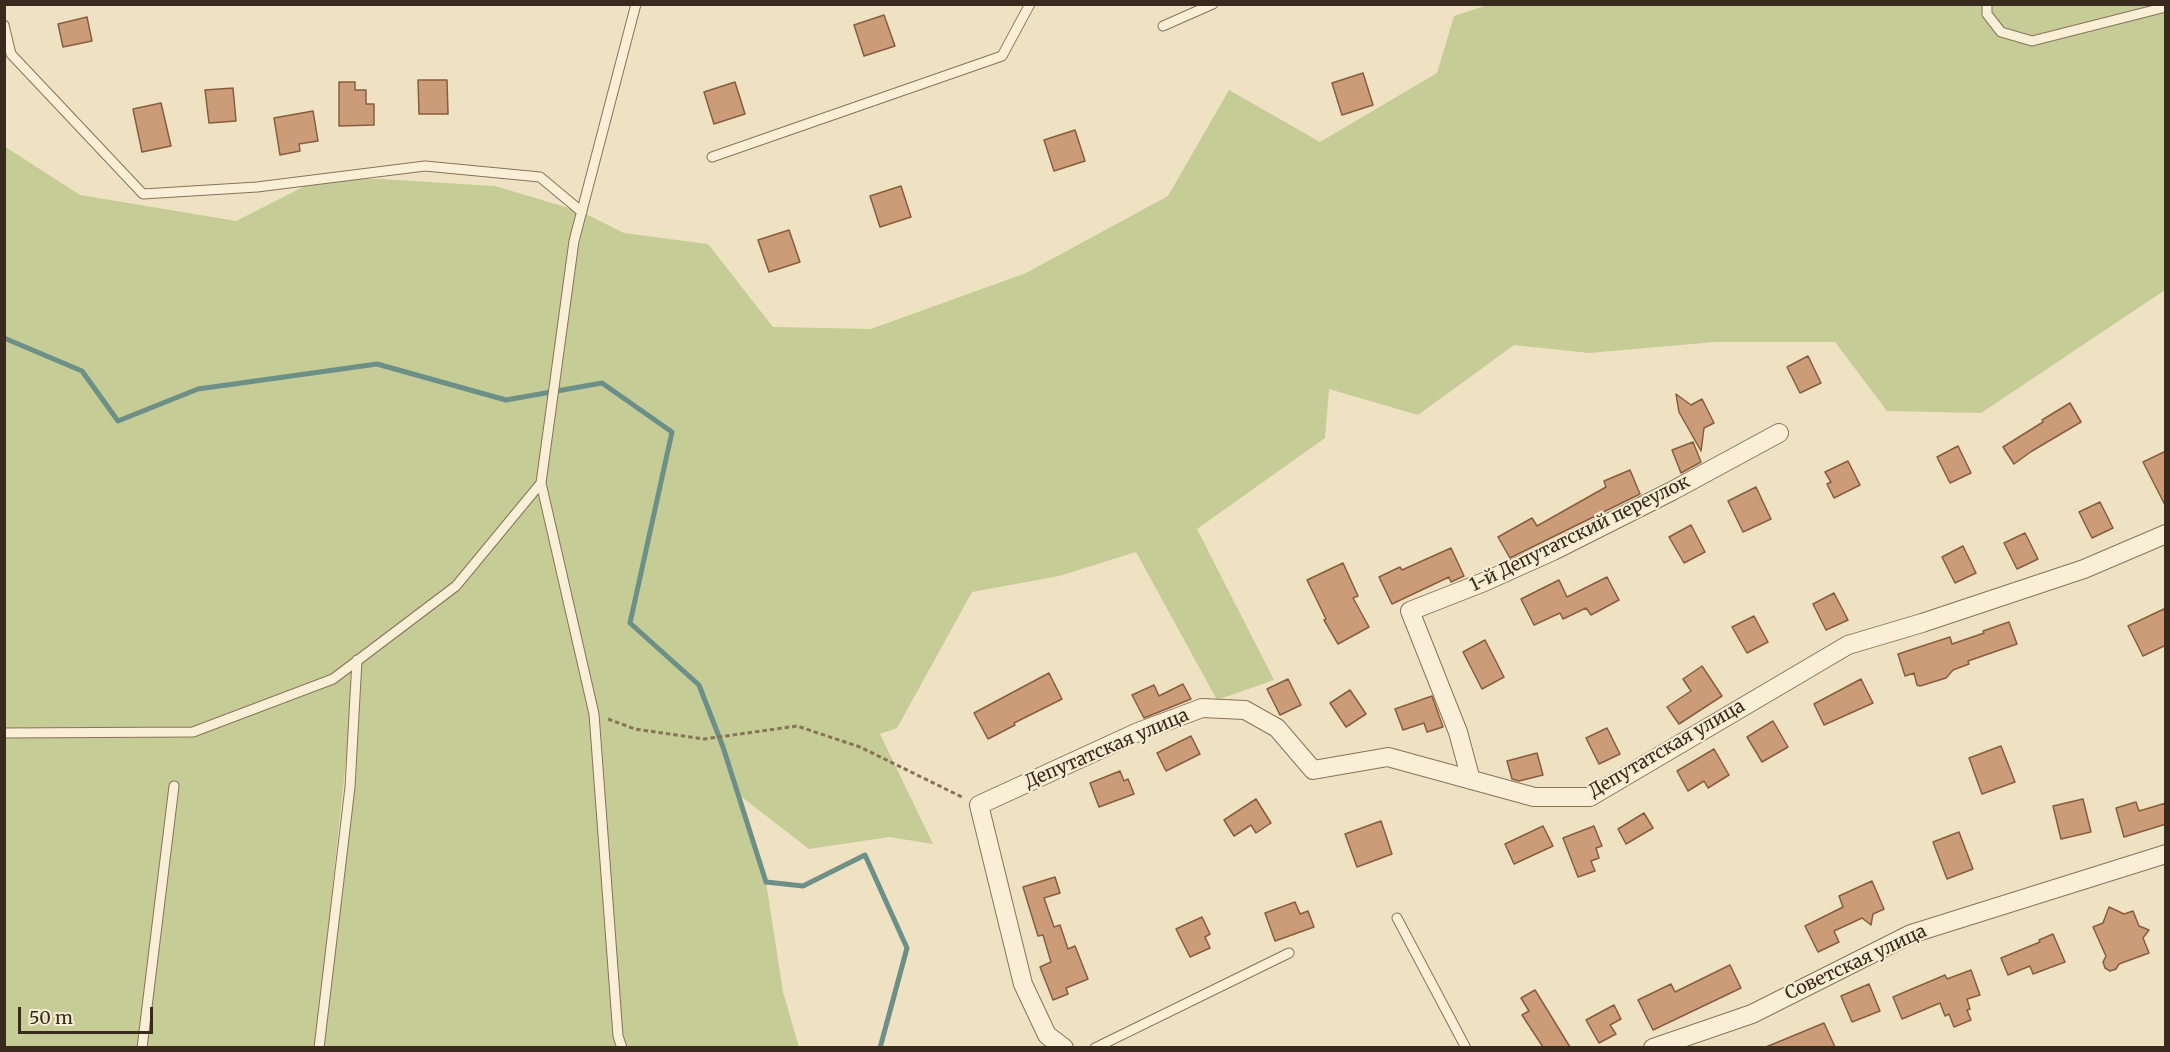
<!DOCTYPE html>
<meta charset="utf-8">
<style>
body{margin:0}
#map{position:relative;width:2170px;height:1052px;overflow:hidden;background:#eee2c2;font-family:Merriweather,serif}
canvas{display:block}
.frame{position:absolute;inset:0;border:6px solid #382b1e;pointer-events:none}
.scale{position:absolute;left:18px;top:1007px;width:135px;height:27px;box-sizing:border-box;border:3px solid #382b1e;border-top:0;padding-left:8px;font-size:18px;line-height:21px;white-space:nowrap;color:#382b1e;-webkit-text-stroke:4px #f5ecd2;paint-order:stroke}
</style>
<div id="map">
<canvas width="2170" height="1052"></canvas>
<div class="frame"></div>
<div class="scale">50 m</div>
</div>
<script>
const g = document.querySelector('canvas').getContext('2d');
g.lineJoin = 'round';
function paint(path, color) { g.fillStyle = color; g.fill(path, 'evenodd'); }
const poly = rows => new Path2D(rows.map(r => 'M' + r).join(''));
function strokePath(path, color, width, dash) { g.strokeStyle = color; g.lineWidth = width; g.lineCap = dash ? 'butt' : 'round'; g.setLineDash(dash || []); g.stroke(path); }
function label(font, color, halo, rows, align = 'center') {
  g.font = font + ' Merriweather,serif'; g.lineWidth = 4.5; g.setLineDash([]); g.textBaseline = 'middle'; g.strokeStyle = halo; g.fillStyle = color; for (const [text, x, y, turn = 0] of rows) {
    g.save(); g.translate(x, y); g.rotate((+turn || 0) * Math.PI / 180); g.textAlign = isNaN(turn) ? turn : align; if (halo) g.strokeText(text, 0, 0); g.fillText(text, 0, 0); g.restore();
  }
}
const green = poly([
 [1488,5,2165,5,2165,290,1981,413,1887,411,1835,342,1715,342,1589,353,1514,345,1418,415,1329,389,1325,438,1197,529,1274,680,1217,700,1136,552,1059,576,972,592,897,728,880,734,933,844,889,837,809,849,738,794,766,882,783,992,799,1047,319,1047,350,787,355,678,315,1047,5,1047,4,146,80,195,236,221,319,179,381,179,495,186,582,212,624,233,708,244,773,327,871,329,1026,273,1168,196,1229,90,1320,142,1437,73,1454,16]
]);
const stream = poly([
 [4,338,82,371,118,421,198,389,377,364,506,400,602,383,672,432,630,623,699,685,723,747,766,882,803,886,865,855,907,948,880,1048]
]);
const building = poly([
 [884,15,895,46,864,56,854,25,884,15],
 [87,17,92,41,63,47,58,24,87,17],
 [1363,73,1373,105,1342,115,1332,83,1363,73],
 [418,80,447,80,448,114,419,114,418,80],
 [339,82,355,82,355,90,366,90,366,104,374,104,374,125,339,126,339,82],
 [735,82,745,114,714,124,704,92,735,82],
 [233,88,236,121,209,123,205,90,233,88],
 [161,103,171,146,142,152,133,109,161,103],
 [313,111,318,141,299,144,300,151,280,155,274,118,313,111],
 [1075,130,1085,161,1054,171,1044,140,1075,130],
 [901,186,911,217,880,227,870,196,901,186],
 [789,230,800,262,769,272,758,240,789,230],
 [1808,356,1821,383,1800,393,1787,367,1808,356],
 [1676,394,1691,405,1702,399,1714,423,1704,428,1701,451,1679,412,1676,394],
 [2070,403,2081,422,2032,451,2014,464,2003,447,2043,422,2042,420,2070,403],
 [1693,442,1701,462,1681,473,1672,450,1693,442],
 [1958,446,1971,473,1950,483,1937,457,1958,446],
 [2166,451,2166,507,2143,462,2166,451],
 [1848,461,1860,485,1834,498,1827,484,1831,482,1825,472,1848,461],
 [1630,470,1640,494,1510,558,1498,537,1532,518,1537,526,1606,487,1604,481,1630,470],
 [1756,487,1771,519,1743,532,1728,501,1756,487],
 [2100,502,2113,528,2092,538,2079,512,2100,502],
 [1691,525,1705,552,1684,563,1669,537,1691,525],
 [2025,533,2038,559,2017,569,2004,543,2025,533],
 [1963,546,1976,573,1955,583,1942,557,1963,546],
 [1451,548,1464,576,1451,582,1449,577,1392,604,1379,577,1400,567,1402,570,1451,548],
 [1343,563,1358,596,1353,598,1369,627,1338,644,1324,620,1326,619,1307,580,1343,563],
 [1607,577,1619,600,1591,615,1586,608,1563,619,1560,613,1534,625,1521,599,1559,580,1567,597,1607,577],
 [1834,593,1848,620,1826,630,1813,604,1834,593],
 [2166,608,2166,645,2143,656,2128,626,2166,608],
 [1754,616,1768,642,1747,653,1732,627,1754,616],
 [2009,622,2017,644,1968,661,1969,664,1953,670,1946,678,1920,686,1917,685,1914,673,1905,676,1898,654,1950,637,1952,644,1984,633,1983,631,2009,622],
 [1485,640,1504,677,1482,689,1463,652,1485,640],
 [1702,666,1722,696,1679,724,1667,707,1691,691,1683,679,1702,666],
 [1049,673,1062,699,1014,723,1015,725,988,739,974,713,1049,673],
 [1288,679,1301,705,1280,715,1267,689,1288,679],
 [1861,679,1873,703,1824,725,1814,704,1861,679],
 [1183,684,1191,699,1144,718,1132,695,1154,685,1159,696,1183,684],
 [1350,690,1366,714,1346,727,1330,703,1350,690],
 [1432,696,1443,727,1427,732,1424,723,1403,730,1395,709,1432,696],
 [1773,721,1788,747,1762,762,1747,737,1773,721],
 [1607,728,1620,754,1599,764,1586,738,1607,728],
 [1191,736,1200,754,1166,771,1157,753,1191,736],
 [2001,746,2015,782,1982,794,1969,758,2001,746],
 [1714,749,1729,775,1708,788,1704,781,1688,791,1677,771,1714,749],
 [1537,753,1543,775,1519,781,1512,779,1507,761,1537,753],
 [1120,771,1124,781,1128,779,1134,794,1099,807,1090,783,1120,771],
 [1256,799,1271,823,1256,833,1251,825,1234,836,1224,820,1256,799],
 [2083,799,2091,832,2061,839,2053,806,2083,799],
 [2136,802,2139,811,2166,803,2166,824,2124,837,2116,808,2136,802],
 [1644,813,1653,828,1626,844,1618,829,1644,813],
 [1381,821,1392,854,1357,867,1345,834,1381,821],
 [1543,826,1553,846,1514,864,1505,844,1543,826],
 [1594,826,1602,846,1596,848,1599,858,1591,861,1595,871,1578,877,1563,838,1594,826],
 [1959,832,1973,869,1947,879,1933,842,1959,832],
 [1055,877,1060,893,1044,898,1054,927,1060,925,1068,949,1075,946,1088,979,1066,988,1068,994,1053,1000,1040,967,1051,962,1043,935,1038,936,1023,887,1055,877],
 [1872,881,1884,909,1873,914,1871,925,1862,918,1834,931,1839,942,1818,952,1805,926,1843,907,1839,896,1872,881],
 [1295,902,1300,914,1308,911,1314,927,1275,941,1265,913,1295,902],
 [2109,907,2124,914,2133,911,2139,926,2149,930,2143,938,2149,953,2119,964,2116,969,2110,971,2105,968,2103,962,2106,956,2093,927,2103,923,2109,907],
 [1202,917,1210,934,1205,937,1210,948,1190,957,1176,929,1202,917],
 [2053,934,2065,962,2033,974,2030,966,2008,975,2001,958,2040,942,2039,940,2053,934],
 [1730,965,1741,988,1653,1030,1638,1000,1671,984,1675,992,1730,965],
 [1971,970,1980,995,1967,999,1970,1009,1967,1010,1971,1020,1954,1027,1949,1014,1945,1016,1940,1003,1902,1019,1893,997,1945,975,1947,979,1971,970],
 [1869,984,1880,1011,1852,1022,1841,996,1869,984],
 [1535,990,1570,1047,1543,1047,1522,1015,1529,1011,1521,998,1535,990],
 [1614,1005,1621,1019,1610,1025,1616,1034,1599,1043,1586,1020,1614,1005],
 [1824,1023,1835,1047,1766,1047,1824,1023]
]);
const path = poly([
 [608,719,635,729,704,739,797,726,860,747,964,798]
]);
const service = poly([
 [1987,4,1987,14,2001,32,2032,41,2166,7],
 [4,25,11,54,143,194,257,187,425,166,540,177,582,212],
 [1163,26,1213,4],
 [712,157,1002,56,1030,4],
 [4,733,193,732,333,679,456,586,541,483],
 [1397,918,1466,1048],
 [142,1048,174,786],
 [319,1048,350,787,357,660],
 [622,1048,618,1036,594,714,541,483,574,241,636,4],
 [1095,1048,1289,953]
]);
const minor = poly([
 [1471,780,1458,732,1410,611,1484,582,1553,551,1672,491,1779,433],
 [1064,1048,1047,1035,1023,984,979,805,1138,732,1202,708,1245,710,1277,728,1313,770,1388,757,1534,797,1590,797,1848,645,1922,623,2084,569,2166,534],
 [1653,1048,1752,1014,1911,934,2166,854]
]);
const streetNames = [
 ["1-й Депутатский переулок",1580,534,-26],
 ["Депутатская улица",1107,749,-23],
 ["Депутатская улица",1667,749,-30],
 ["Советская улица",1856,963,-25]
];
paint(green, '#c5cc96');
strokePath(stream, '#6c8f87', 5);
paint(building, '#cc9c78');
strokePath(building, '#875d3f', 1.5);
strokePath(service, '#887359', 11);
strokePath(minor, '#887359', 20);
strokePath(path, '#887359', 3, [4.5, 3]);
strokePath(service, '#f9efd6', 9);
strokePath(minor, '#f9efd6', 18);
label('18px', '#382b1e', '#f5ecd2', streetNames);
</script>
